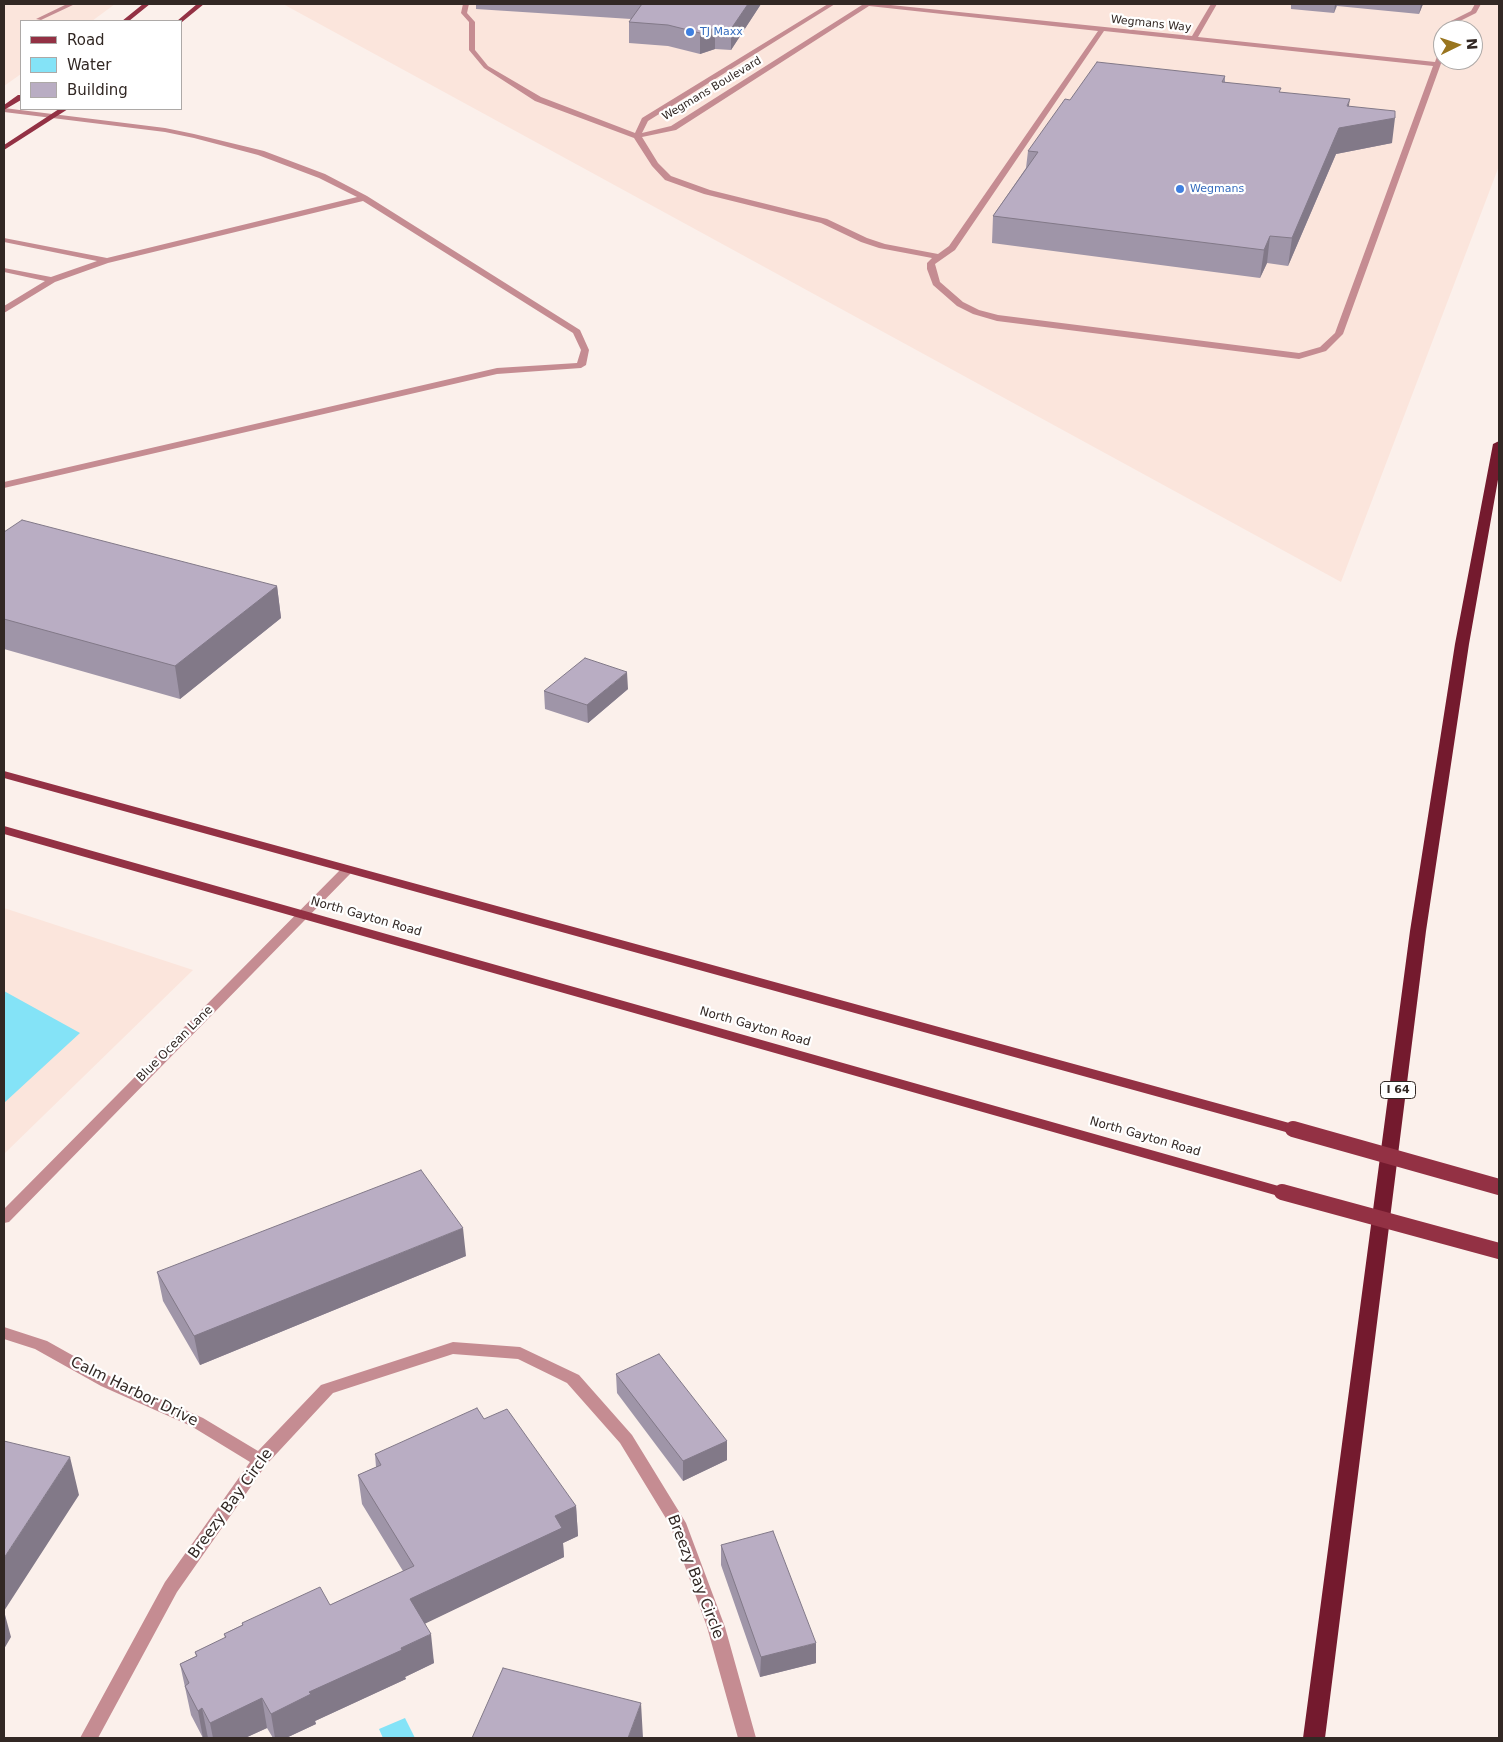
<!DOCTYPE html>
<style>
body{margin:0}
#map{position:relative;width:1503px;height:1742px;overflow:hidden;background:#fbf0eb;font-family:"DejaVu Sans",sans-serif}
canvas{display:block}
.frame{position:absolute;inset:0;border:5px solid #322824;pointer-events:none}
.legend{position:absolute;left:20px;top:20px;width:162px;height:90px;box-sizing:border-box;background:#fff;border:1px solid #ada9a7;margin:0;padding:6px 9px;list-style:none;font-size:15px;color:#322824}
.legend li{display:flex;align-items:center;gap:10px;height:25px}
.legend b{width:25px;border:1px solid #ada9a7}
.north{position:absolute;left:1433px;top:20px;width:50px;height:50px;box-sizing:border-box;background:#fff;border:1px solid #ada9a7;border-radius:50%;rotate:86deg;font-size:14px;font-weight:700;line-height:20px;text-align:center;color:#322824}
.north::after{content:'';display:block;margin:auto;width:18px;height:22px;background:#99751f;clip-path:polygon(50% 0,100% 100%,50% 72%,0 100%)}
</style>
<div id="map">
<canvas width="1503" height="1742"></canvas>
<div class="frame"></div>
<ul class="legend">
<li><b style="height:6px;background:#933144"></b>Road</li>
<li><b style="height:14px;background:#84e3f7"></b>Water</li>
<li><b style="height:14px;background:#b9adc3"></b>Building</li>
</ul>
<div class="north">N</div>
</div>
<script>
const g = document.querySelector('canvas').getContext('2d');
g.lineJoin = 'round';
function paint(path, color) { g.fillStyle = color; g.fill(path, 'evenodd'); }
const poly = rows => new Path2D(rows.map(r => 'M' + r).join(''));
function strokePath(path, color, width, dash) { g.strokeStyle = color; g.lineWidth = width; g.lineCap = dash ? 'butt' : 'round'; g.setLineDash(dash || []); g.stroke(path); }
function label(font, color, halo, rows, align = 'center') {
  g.font = font + ' "DejaVu Sans",sans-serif'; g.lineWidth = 4.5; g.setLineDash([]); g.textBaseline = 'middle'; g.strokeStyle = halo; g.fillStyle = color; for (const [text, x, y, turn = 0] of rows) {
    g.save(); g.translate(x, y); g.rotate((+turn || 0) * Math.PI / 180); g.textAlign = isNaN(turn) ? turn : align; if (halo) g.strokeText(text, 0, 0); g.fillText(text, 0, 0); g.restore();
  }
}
const built = poly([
 [4,4,115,4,92,21,21,21,21,74,4,86],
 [283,4,1499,4,1499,166,1341,582],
 [1443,30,1473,30,1473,60,1443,60],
 [4,908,193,970,4,1154]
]);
const water = poly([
 [4,991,80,1033,4,1103],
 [405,1718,415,1738,383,1738,379,1729]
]);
const minor = poly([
 [67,4,75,4,41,20,36,19,67,4],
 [463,4,469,4,467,13,475,22,475,50,488,66,541,97,635,133,642,118,828,4,835,4,648,121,642,133,671,126,862,5,861,4,881,4,1192,36,1211,4,1217,4,1198,37,1435,62,1440,48,1443,46,1443,58,1343,334,1326,351,1299,359,997,321,973,314,957,306,933,285,927,269,927,263,932,258,879,248,861,242,821,223,704,194,665,180,652,166,634,138,535,101,484,68,469,50,469,22,461,13,463,4],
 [869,6,1098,31,949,246,938,254,885,244,867,238,827,219,710,190,671,176,658,163,642,137,676,130,869,6],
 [1104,31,1433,66,1335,333,1320,347,1299,353,998,315,979,310,963,302,940,282,935,264,955,250,1104,31],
 [1475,4,1481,4,1476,13,1456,23,1453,30,1447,30,1451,21,1471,11,1475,4],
 [4,108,165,128,194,134,264,151,325,174,367,196,580,330,589,350,586,365,581,368,497,374,4,488,4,482,497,368,577,363,581,350,573,333,363,201,108,263,55,282,4,313,4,306,45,281,4,272,4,268,51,277,97,261,4,242,4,238,107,258,357,197,319,178,258,155,194,138,165,132,4,112,4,108],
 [347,866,351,867,353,870,351,873,9,1222,4,1223,4,1209,343,867,347,866],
 [4,1327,47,1341,113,1378,203,1418,258,1451,321,1385,453,1342,520,1347,579,1375,632,1435,686,1523,725,1627,756,1738,738,1738,707,1627,670,1525,620,1443,567,1383,518,1359,453,1354,333,1393,266,1465,177,1592,98,1738,80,1738,165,1582,250,1462,191,1426,101,1386,35,1349,4,1339,4,1327]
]);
const major = poly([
 [143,4,150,4,129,21,122,21,143,4],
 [197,4,204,4,182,22,177,21,197,4],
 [18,95,21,95,21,100,4,110,4,105,18,95],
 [59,109,68,109,4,150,4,145,59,109],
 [4,771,1293,1124,1298,1126,1300,1129,1298,1132,1293,1134,4,778,4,771],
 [4,826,1282,1187,1287,1188,1289,1192,1287,1196,1282,1197,4,834,4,826]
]);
const highway = poly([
 [1499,441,1499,474,1469,644,1426,931,1325,1738,1303,1738,1410,931,1455,644,1493,444,1499,441]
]);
const majorBridge = poly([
 [1293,1129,1499,1187],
 [1282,1192,1499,1251]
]);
const wall = poly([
 [476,4,761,4,731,50,715,49,700,54,668,46,629,43,629,22,631,19,476,9],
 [1291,4,1423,4,1419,14,1337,6,1334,13,1291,9],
 [1225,76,1225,82,1281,92,1349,106,1392,143,1336,154,1288,266,1267,263,1260,278,992,243,993,216,1026,168,1028,151],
 [4,532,277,586,281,618,180,699,4,649],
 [628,689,588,723,545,709,544,691],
 [466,1256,200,1365,163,1301,157,1272],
 [616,1374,727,1441,727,1460,683,1481,617,1393],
 [484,1419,576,1506,578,1536,563,1543,564,1557,425,1623,434,1663,405,1677,406,1679,315,1721,316,1724,286,1738,273,1738,267,1728,245,1738,203,1738,191,1715,180,1664,196,1656,195,1652,225,1638,224,1634,242,1625,242,1623,330,1605,403,1571,362,1504,358,1475,376,1467,375,1454],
 [721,1545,816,1663,760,1677,721,1565]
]);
const shadedWall = poly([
 [748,4,761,4,731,50,731,29],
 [1335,4,1337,4,1334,13],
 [1421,4,1423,4,1419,14],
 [715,28,715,49,700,54,700,33],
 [1350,99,1346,124,1395,118,1392,143,1336,154,1288,266,1292,238,1339,128],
 [1270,236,1267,263,1260,278,1264,250],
 [277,586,281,618,180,699,175,666],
 [627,672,628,689,588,723,587,705],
 [463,1228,466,1256,200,1365,194,1336],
 [727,1441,727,1460,683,1481,683,1461],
 [70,1457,79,1495,4,1611,11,1637,4,1649,4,1558],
 [576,1506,578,1536,563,1543,564,1557,414,1629,410,1599,555,1516],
 [431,1634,434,1663,405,1677,406,1679,315,1721,316,1724,286,1738,275,1738,271,1714,309,1692],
 [816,1643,816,1663,760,1677,761,1657],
 [262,1698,267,1728,245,1738,213,1738,210,1723],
 [641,1703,643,1738,628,1738],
 [202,1708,208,1738,203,1738,198,1711]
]);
const building = poly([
 [642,4,748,4,731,29,715,28,700,33,668,25,629,22,642,4],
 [1097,62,1225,76,1222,82,1281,88,1279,92,1350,99,1347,106,1395,111,1395,118,1339,128,1292,238,1270,236,1264,250,993,216,1038,152,1028,151,1065,99,1070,100,1097,62],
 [22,520,277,586,175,666,4,619,4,532,22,520],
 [585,658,627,672,587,705,544,691,585,658],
 [421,1170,463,1228,194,1336,157,1272,421,1170],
 [659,1354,727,1441,683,1461,616,1374,659,1354],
 [477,1408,484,1419,507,1409,576,1506,555,1516,562,1528,410,1599,431,1634,401,1648,402,1650,309,1692,311,1694,271,1714,262,1698,210,1723,202,1708,198,1711,185,1686,189,1683,180,1664,197,1656,195,1652,226,1637,224,1634,243,1625,242,1623,320,1587,330,1605,414,1566,358,1475,381,1465,375,1454,477,1408],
 [4,1441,70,1457,4,1558,4,1441],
 [773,1531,816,1643,761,1657,721,1545,773,1531],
 [503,1668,641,1703,628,1738,472,1738,503,1668]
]);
const markers = [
 [690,32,5,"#3f7fe0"],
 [1180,189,5,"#3f7fe0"]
];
const farStreetnames = [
 ["Wegmans Way",1151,24,6],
 ["Wegmans Boulevard",712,89,-31]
];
const farShopnames = [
 ["TJ Maxx",700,32],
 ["Wegmans",1190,189]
];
const shields = [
 [1398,1090,35]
];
const shieldNames = [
 ["I 64",1398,1090]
];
const streetNames = [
 ["North Gayton Road",366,917,16],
 ["North Gayton Road",755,1027,16],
 ["Blue Ocean Lane",175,1044,-45],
 ["North Gayton Road",1145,1137,16]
];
const nearStreetnames = [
 ["Calm Harbor Drive",134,1392,26],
 ["Breezy Bay Circle",231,1504,-54],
 ["Breezy Bay Circle",695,1577,69]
];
paint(built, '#fbe5dc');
paint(water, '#84e3f7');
paint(minor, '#c58c92');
paint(major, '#933144');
paint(highway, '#741a2e');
strokePath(majorBridge, '#933144', 16);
paint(wall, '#9f95a8');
paint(shadedWall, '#827988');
paint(building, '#b9adc3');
strokePath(building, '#827988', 1);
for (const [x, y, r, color] of markers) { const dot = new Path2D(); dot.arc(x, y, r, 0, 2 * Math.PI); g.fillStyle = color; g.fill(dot); strokePath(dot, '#fff', 2); }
label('11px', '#322824', '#fff', farStreetnames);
label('11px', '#366cbe', '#fff', farShopnames, 'left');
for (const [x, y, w] of shields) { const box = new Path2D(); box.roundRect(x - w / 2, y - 8.5, w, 17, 4); g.fillStyle = '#fff'; g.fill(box); strokePath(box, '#322824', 1); }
label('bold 11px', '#322824', null, shieldNames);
label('12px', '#322824', '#fff', streetNames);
label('15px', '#322824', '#fff', nearStreetnames);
</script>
